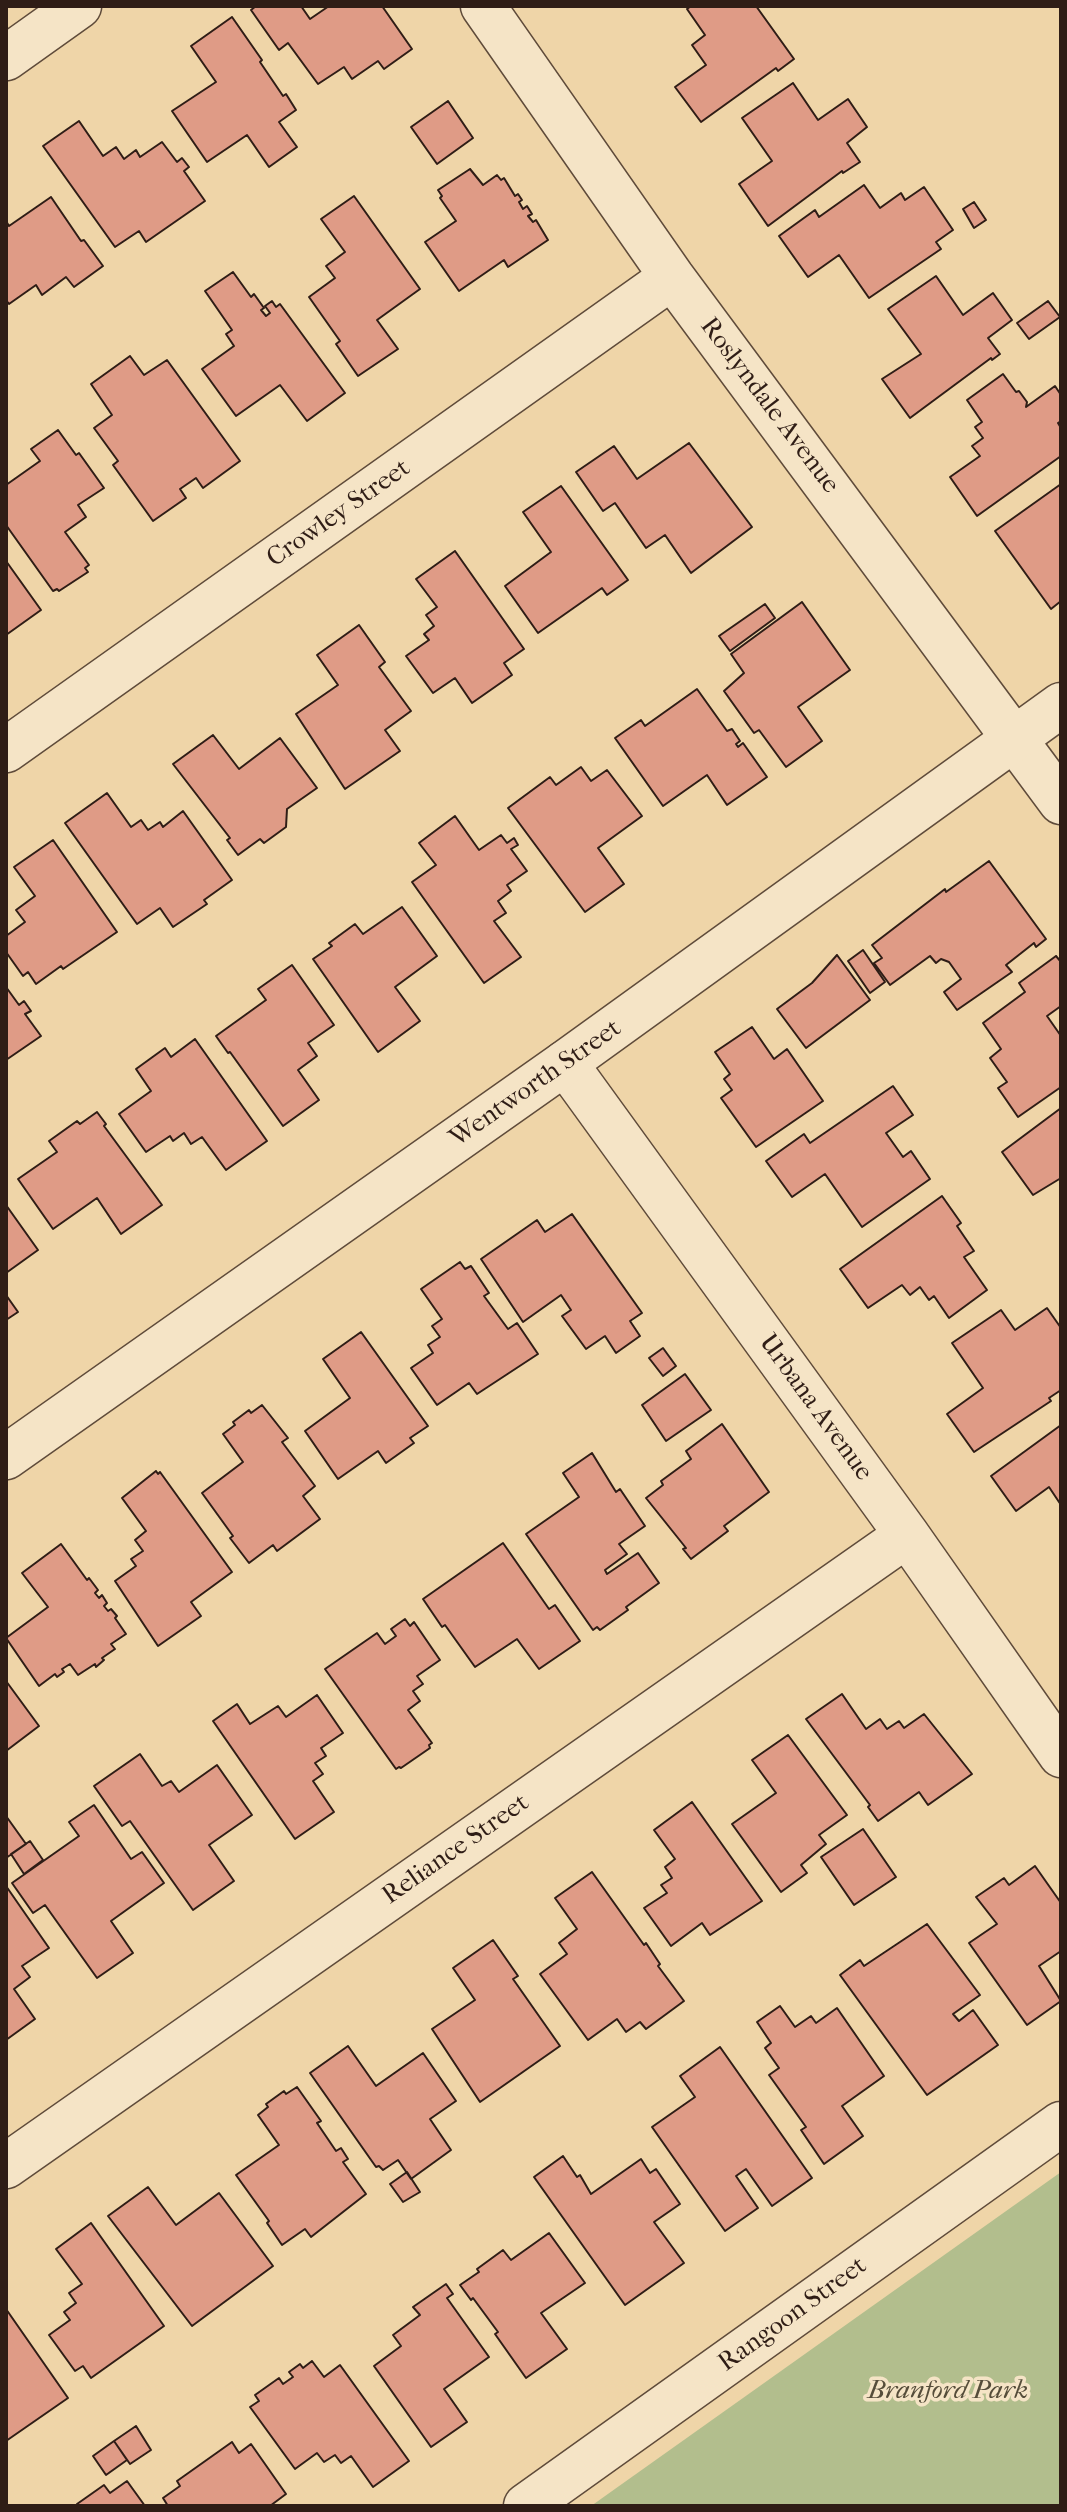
<!DOCTYPE html>
<style>
body{margin:0}
#map{position:relative;width:1067px;height:2512px;overflow:hidden;background:#efd5a8;font-family:"IM FELL French Canon",serif}
canvas{display:block}
.frame{position:absolute;inset:0;border:8px solid #2f1d16;pointer-events:none}
</style>
<div id="map">
<canvas width="1067" height="2512"></canvas>
<div class="frame"></div>
</div>
<script>
const g = document.querySelector('canvas').getContext('2d');
g.lineJoin = 'round';
function paint(path, color) { g.fillStyle = color; g.fill(path, 'evenodd'); }
const poly = rows => new Path2D(rows.map(r => 'M' + r).join(''));
function strokePath(path, color, width, dash) { g.strokeStyle = color; g.lineWidth = width; g.lineCap = dash ? 'butt' : 'round'; g.setLineDash(dash || []); g.stroke(path); }
function label(font, color, halo, rows, align = 'center') {
  g.font = font + ' "IM FELL French Canon",serif'; g.lineWidth = 7; g.setLineDash([]); g.textBaseline = 'middle'; g.strokeStyle = halo; g.fillStyle = color; for (const [text, x, y, turn = 0] of rows) {
    g.save(); g.translate(x, y); g.rotate((+turn || 0) * Math.PI / 180); g.textAlign = isNaN(turn) ? turn : align; if (halo) g.strokeText(text, 0, 0); g.fillText(text, 0, 0); g.restore();
  }
}
const green = poly([
 [1061,2172,1061,2506,591,2506]
]);
const building = poly([
 [256,6,301,6,310,19,329,6,382,6,412,49,384,69,378,61,352,79,344,67,318,84,288,43,279,50,251,10,256,6],
 [691,6,756,6,794,59,778,71,776,68,701,122,675,87,706,65,692,45,705,35,687,9,691,6],
 [232,17,262,60,260,62,283,96,286,94,296,110,279,122,297,147,269,167,247,135,207,162,172,111,216,82,191,46,232,17],
 [793,83,818,120,848,99,867,127,847,143,860,162,843,173,842,171,768,226,739,184,772,161,742,118,793,83],
 [448,101,473,138,437,164,411,127,448,101],
 [79,121,103,156,116,147,124,159,136,150,140,157,162,142,177,162,182,158,189,167,184,171,205,201,146,242,139,231,115,247,43,146,79,121],
 [470,169,483,185,497,175,501,180,504,178,515,196,518,194,522,200,519,202,523,209,527,206,532,214,528,216,533,222,536,220,548,240,508,267,504,260,459,291,425,242,456,221,440,198,442,196,438,190,470,169],
 [864,185,880,208,901,193,905,200,924,187,953,230,936,242,941,249,869,298,839,255,808,277,779,236,815,210,819,217,864,185],
 [354,196,420,289,377,320,398,349,358,376,336,344,340,341,309,297,335,278,326,266,345,252,321,219,354,196],
 [51,197,81,241,84,240,103,266,74,287,66,277,42,295,36,285,9,304,6,300,6,221,9,226,51,197],
 [974,202,986,220,974,228,963,209,974,202],
 [233,272,251,297,254,294,264,308,261,310,266,316,270,313,265,306,272,301,276,307,280,304,345,393,307,421,280,385,236,416,202,369,234,346,226,334,232,330,205,291,233,272],
 [936,276,963,315,993,293,1012,320,988,338,1000,354,992,360,991,358,910,418,882,379,921,354,888,309,936,276],
 [1048,301,1060,317,1029,339,1017,323,1048,301],
 [130,356,144,375,167,360,240,461,203,488,196,478,180,489,186,498,153,521,113,465,118,461,94,428,112,415,91,384,130,356],
 [1003,374,1016,392,1019,391,1027,402,1026,407,1055,386,1061,395,1061,421,1058,423,1061,428,1061,456,977,516,950,477,980,456,972,446,983,438,975,427,982,422,967,400,1003,374],
 [58,430,76,455,79,453,104,488,78,505,86,517,65,532,89,565,85,568,88,572,59,591,57,589,53,591,6,525,6,485,40,461,31,449,58,430],
 [689,443,752,527,691,573,665,535,646,548,615,503,603,511,576,472,614,446,637,479,689,443],
 [1061,484,1061,601,1051,609,995,531,1061,484],
 [561,486,628,580,607,595,602,588,538,633,505,586,551,552,523,512,561,486],
 [455,551,524,649,504,663,512,675,472,703,455,678,433,693,406,656,429,640,424,634,434,626,426,615,437,607,416,579,455,551],
 [6,561,41,610,6,635,6,561],
 [802,602,850,670,798,707,822,741,786,767,759,730,754,733,724,691,744,673,731,654,802,602],
 [765,604,775,618,730,651,719,636,765,604],
 [359,625,385,662,379,667,411,711,385,730,400,751,345,789,296,714,338,685,317,655,359,625],
 [697,689,727,731,732,729,740,741,736,744,738,747,743,743,767,777,727,805,707,775,663,806,615,738,641,720,645,726,697,689],
 [213,735,239,769,280,738,317,788,287,809,286,827,264,843,260,839,238,855,227,840,230,838,173,764,213,735],
 [581,767,591,781,607,770,642,816,598,848,624,884,585,912,508,808,550,777,556,785,581,767],
 [107,793,131,827,141,820,148,830,160,822,163,827,183,811,232,880,204,900,207,904,173,927,160,908,137,924,65,823,107,793],
 [455,816,479,850,501,835,507,843,514,838,518,845,511,849,527,871,507,885,511,891,498,901,506,913,494,921,521,957,484,983,412,882,436,865,419,843,455,816],
 [53,840,117,932,63,969,61,966,36,984,28,972,23,976,6,952,6,936,25,922,16,910,35,896,14,867,53,840],
 [989,861,1046,939,1036,947,1034,943,1006,965,1012,972,957,1010,944,992,961,979,949,962,941,959,936,963,930,956,890,985,874,963,882,958,872,945,945,889,946,892,989,861],
 [402,907,437,956,395,987,420,1021,378,1052,313,959,332,946,329,943,355,924,363,934,402,907],
 [863,950,885,982,870,993,848,961,863,950],
 [837,955,870,1000,806,1048,777,1009,812,983,837,955],
 [1056,956,1061,962,1061,1006,1047,1016,1061,1036,1061,1087,1018,1117,998,1088,1007,1082,990,1058,1001,1049,983,1023,1025,992,1019,983,1056,956],
 [292,965,334,1025,308,1043,317,1056,298,1070,319,1100,283,1126,230,1052,228,1053,216,1036,266,1000,258,989,292,965],
 [6,987,19,1005,24,1001,31,1011,25,1014,41,1036,6,1060,6,987],
 [752,1027,774,1059,787,1049,823,1101,756,1147,721,1098,732,1090,724,1079,730,1074,715,1052,752,1027],
 [195,1039,267,1141,226,1170,202,1137,191,1144,184,1133,173,1141,170,1136,146,1152,119,1114,151,1091,136,1069,165,1048,171,1057,195,1039],
 [893,1086,913,1115,886,1133,903,1157,911,1151,930,1179,862,1227,825,1174,792,1197,766,1161,804,1134,810,1143,893,1086],
 [1061,1108,1061,1178,1033,1195,1002,1152,1061,1108],
 [97,1112,106,1124,104,1126,162,1205,121,1234,97,1198,53,1229,18,1179,57,1152,49,1141,77,1121,80,1124,97,1112],
 [942,1196,961,1223,957,1226,974,1251,964,1257,987,1290,949,1318,934,1296,929,1300,920,1287,910,1295,902,1285,868,1308,840,1269,942,1196],
 [6,1205,38,1250,6,1273,6,1205],
 [572,1214,642,1313,630,1321,640,1336,616,1353,605,1336,586,1349,562,1316,571,1310,561,1295,523,1322,481,1259,537,1220,545,1232,572,1214],
 [460,1262,465,1269,471,1266,489,1293,484,1296,508,1329,517,1323,538,1354,477,1394,469,1383,437,1405,411,1368,433,1353,428,1345,440,1337,432,1326,442,1319,421,1289,460,1262],
 [6,1295,18,1312,6,1320,6,1295],
 [1047,1308,1061,1328,1061,1390,1049,1398,1051,1401,974,1452,947,1414,983,1388,952,1343,1001,1310,1015,1330,1047,1308],
 [361,1332,428,1426,410,1438,414,1443,386,1463,378,1451,338,1479,305,1431,350,1398,323,1359,361,1332],
 [663,1348,676,1366,663,1376,649,1358,663,1348],
 [685,1374,711,1410,666,1441,642,1405,685,1374],
 [262,1405,288,1438,282,1442,315,1486,303,1496,320,1519,277,1551,273,1545,249,1563,230,1538,233,1536,202,1493,243,1462,223,1434,235,1425,233,1422,249,1410,251,1413,262,1405],
 [722,1424,769,1492,724,1526,728,1531,691,1559,683,1549,686,1548,646,1498,663,1485,661,1481,691,1459,686,1451,722,1424],
 [1061,1425,1061,1505,1049,1487,1016,1511,991,1476,1061,1425],
 [592,1453,616,1492,620,1489,645,1526,619,1544,627,1554,605,1570,607,1574,638,1553,659,1583,626,1607,628,1610,600,1630,597,1627,593,1630,526,1534,579,1497,563,1473,592,1453],
 [156,1471,158,1474,160,1472,232,1572,191,1602,201,1616,158,1646,115,1581,136,1566,131,1559,143,1551,135,1540,146,1531,122,1498,156,1471],
 [503,1543,549,1609,555,1605,580,1641,539,1669,517,1639,475,1667,445,1625,442,1627,423,1599,503,1543],
 [61,1544,87,1580,89,1578,98,1590,95,1593,99,1598,102,1595,107,1603,104,1606,108,1611,111,1609,117,1616,115,1618,126,1634,111,1644,115,1649,102,1658,104,1660,96,1667,95,1664,78,1675,70,1664,62,1669,64,1672,57,1677,55,1674,39,1686,6,1638,48,1607,22,1573,61,1544],
 [405,1619,410,1626,414,1622,440,1660,417,1676,423,1684,413,1691,420,1701,408,1710,432,1743,429,1745,430,1748,401,1768,399,1767,396,1769,325,1669,377,1633,385,1644,396,1636,391,1629,405,1619],
 [6,1681,39,1726,6,1751,6,1681],
 [842,1694,866,1729,880,1719,887,1729,899,1721,904,1728,924,1714,972,1774,928,1805,919,1792,878,1821,868,1807,870,1805,806,1719,842,1694],
 [317,1695,343,1733,321,1748,326,1756,315,1763,323,1774,313,1781,334,1812,295,1839,213,1721,237,1704,250,1724,278,1706,286,1717,317,1695],
 [788,1735,847,1815,819,1835,826,1844,801,1865,807,1873,781,1892,732,1824,776,1793,752,1760,788,1735],
 [140,1754,162,1786,171,1781,179,1792,217,1765,252,1815,209,1845,234,1881,193,1910,130,1821,122,1826,94,1786,140,1754],
 [692,1802,762,1901,710,1935,702,1923,671,1946,644,1908,667,1893,661,1885,672,1878,665,1867,675,1859,654,1830,692,1802],
 [94,1805,131,1859,142,1852,164,1883,111,1921,133,1953,97,1978,45,1905,33,1913,12,1883,79,1836,69,1822,94,1805],
 [6,1816,26,1844,6,1858,6,1816],
 [863,1829,896,1877,854,1905,821,1857,863,1829],
 [30,1841,43,1860,24,1874,11,1854,30,1841],
 [1035,1866,1061,1903,1061,1951,1039,1966,1061,2001,1027,2025,969,1943,997,1924,976,1897,1004,1878,1009,1885,1035,1866],
 [592,1872,644,1945,646,1943,660,1964,658,1966,684,2001,646,2029,640,2022,626,2032,617,2019,588,2040,540,1974,567,1954,559,1943,577,1929,555,1898,592,1872],
 [6,1886,49,1948,22,1966,30,1977,14,1989,35,2019,6,2040,6,1886],
 [927,1924,980,1995,953,2014,959,2021,973,2010,998,2045,927,2095,840,1975,860,1960,864,1966,927,1924],
 [493,1940,518,1976,513,1979,560,2046,480,2102,432,2029,475,2000,453,1968,493,1940],
 [780,2006,795,2027,811,2016,816,2023,837,2008,884,2076,842,2106,863,2136,824,2164,801,2130,806,2127,769,2075,779,2068,765,2048,771,2043,757,2022,780,2006],
 [348,2046,376,2086,423,2053,456,2101,430,2119,451,2150,411,2179,398,2160,383,2170,379,2166,376,2167,310,2073,348,2046],
 [720,2047,812,2178,772,2206,746,2169,736,2176,758,2208,725,2231,652,2127,695,2097,680,2076,720,2047],
 [297,2087,321,2121,317,2123,336,2151,341,2148,348,2159,343,2162,366,2194,311,2237,305,2229,282,2245,267,2223,269,2221,236,2175,279,2145,258,2115,268,2107,266,2104,284,2091,286,2094,297,2087],
 [563,2156,577,2177,580,2175,591,2194,641,2159,650,2173,656,2169,680,2204,654,2222,684,2263,625,2305,534,2177,563,2156],
 [407,2172,420,2192,403,2202,390,2184,407,2172],
 [148,2187,176,2225,219,2193,273,2266,192,2326,108,2216,148,2187],
 [91,2223,164,2326,91,2378,83,2366,75,2371,49,2335,70,2320,64,2312,76,2303,69,2293,82,2284,56,2249,91,2223],
 [549,2233,585,2283,541,2313,567,2349,526,2378,495,2334,498,2332,473,2298,471,2300,460,2285,479,2272,477,2269,503,2250,511,2260,549,2233],
 [446,2284,453,2294,447,2298,489,2357,444,2389,467,2422,431,2447,374,2366,401,2346,393,2335,420,2315,413,2307,446,2284],
 [6,2309,68,2398,6,2441,6,2309],
 [312,2361,324,2377,340,2365,409,2461,373,2487,351,2456,341,2463,335,2455,324,2462,317,2453,295,2469,250,2407,259,2401,255,2395,279,2378,283,2384,293,2377,289,2372,300,2364,303,2368,312,2361],
 [136,2426,151,2450,130,2464,114,2441,136,2426],
 [114,2441,127,2460,106,2475,93,2456,114,2441],
 [232,2442,239,2453,251,2444,286,2494,270,2506,168,2506,163,2498,180,2486,177,2481,232,2442],
 [127,2481,145,2506,78,2506,77,2504,104,2485,110,2493,127,2481]
]);
const minor = poly([
 [483,6,672,277,1061,802],
 [6,58,79,6],
 [6,750,672,277],
 [565,1063,907,1535,1061,1755],
 [6,2166,907,1535],
 [526,2506,1061,2124]
]);
const tertiary = poly([
 [6,1457,565,1063,1061,705]
]);
const streetNames = [
 ["Roslyndale Avenue",769,406,53],
 ["Crowley Street",339,514,-35],
 ["Wentworth Street",536,1084,-35],
 ["Urbana Avenue",815,1408,54],
 ["Reliance Street",456,1850,-35],
 ["Rangoon Street",793,2315,-36]
];
const parkNames = [
 ["Branford Park",948,2392]
];
paint(green, '#b2be8d');
paint(building, '#df9b86');
strokePath(building, '#2f1d16', 2);
strokePath(minor, '#5f4b3a', 47);
strokePath(tertiary, '#5f4b3a', 47);
strokePath(minor, '#f5e4c6', 44);
strokePath(tertiary, '#f5e4c6', 44);
label('26px', '#2f1d16', '#f5e4c6', streetNames);
label('italic 26px', '#564d3a', '#f5e4c6', parkNames);
</script>
